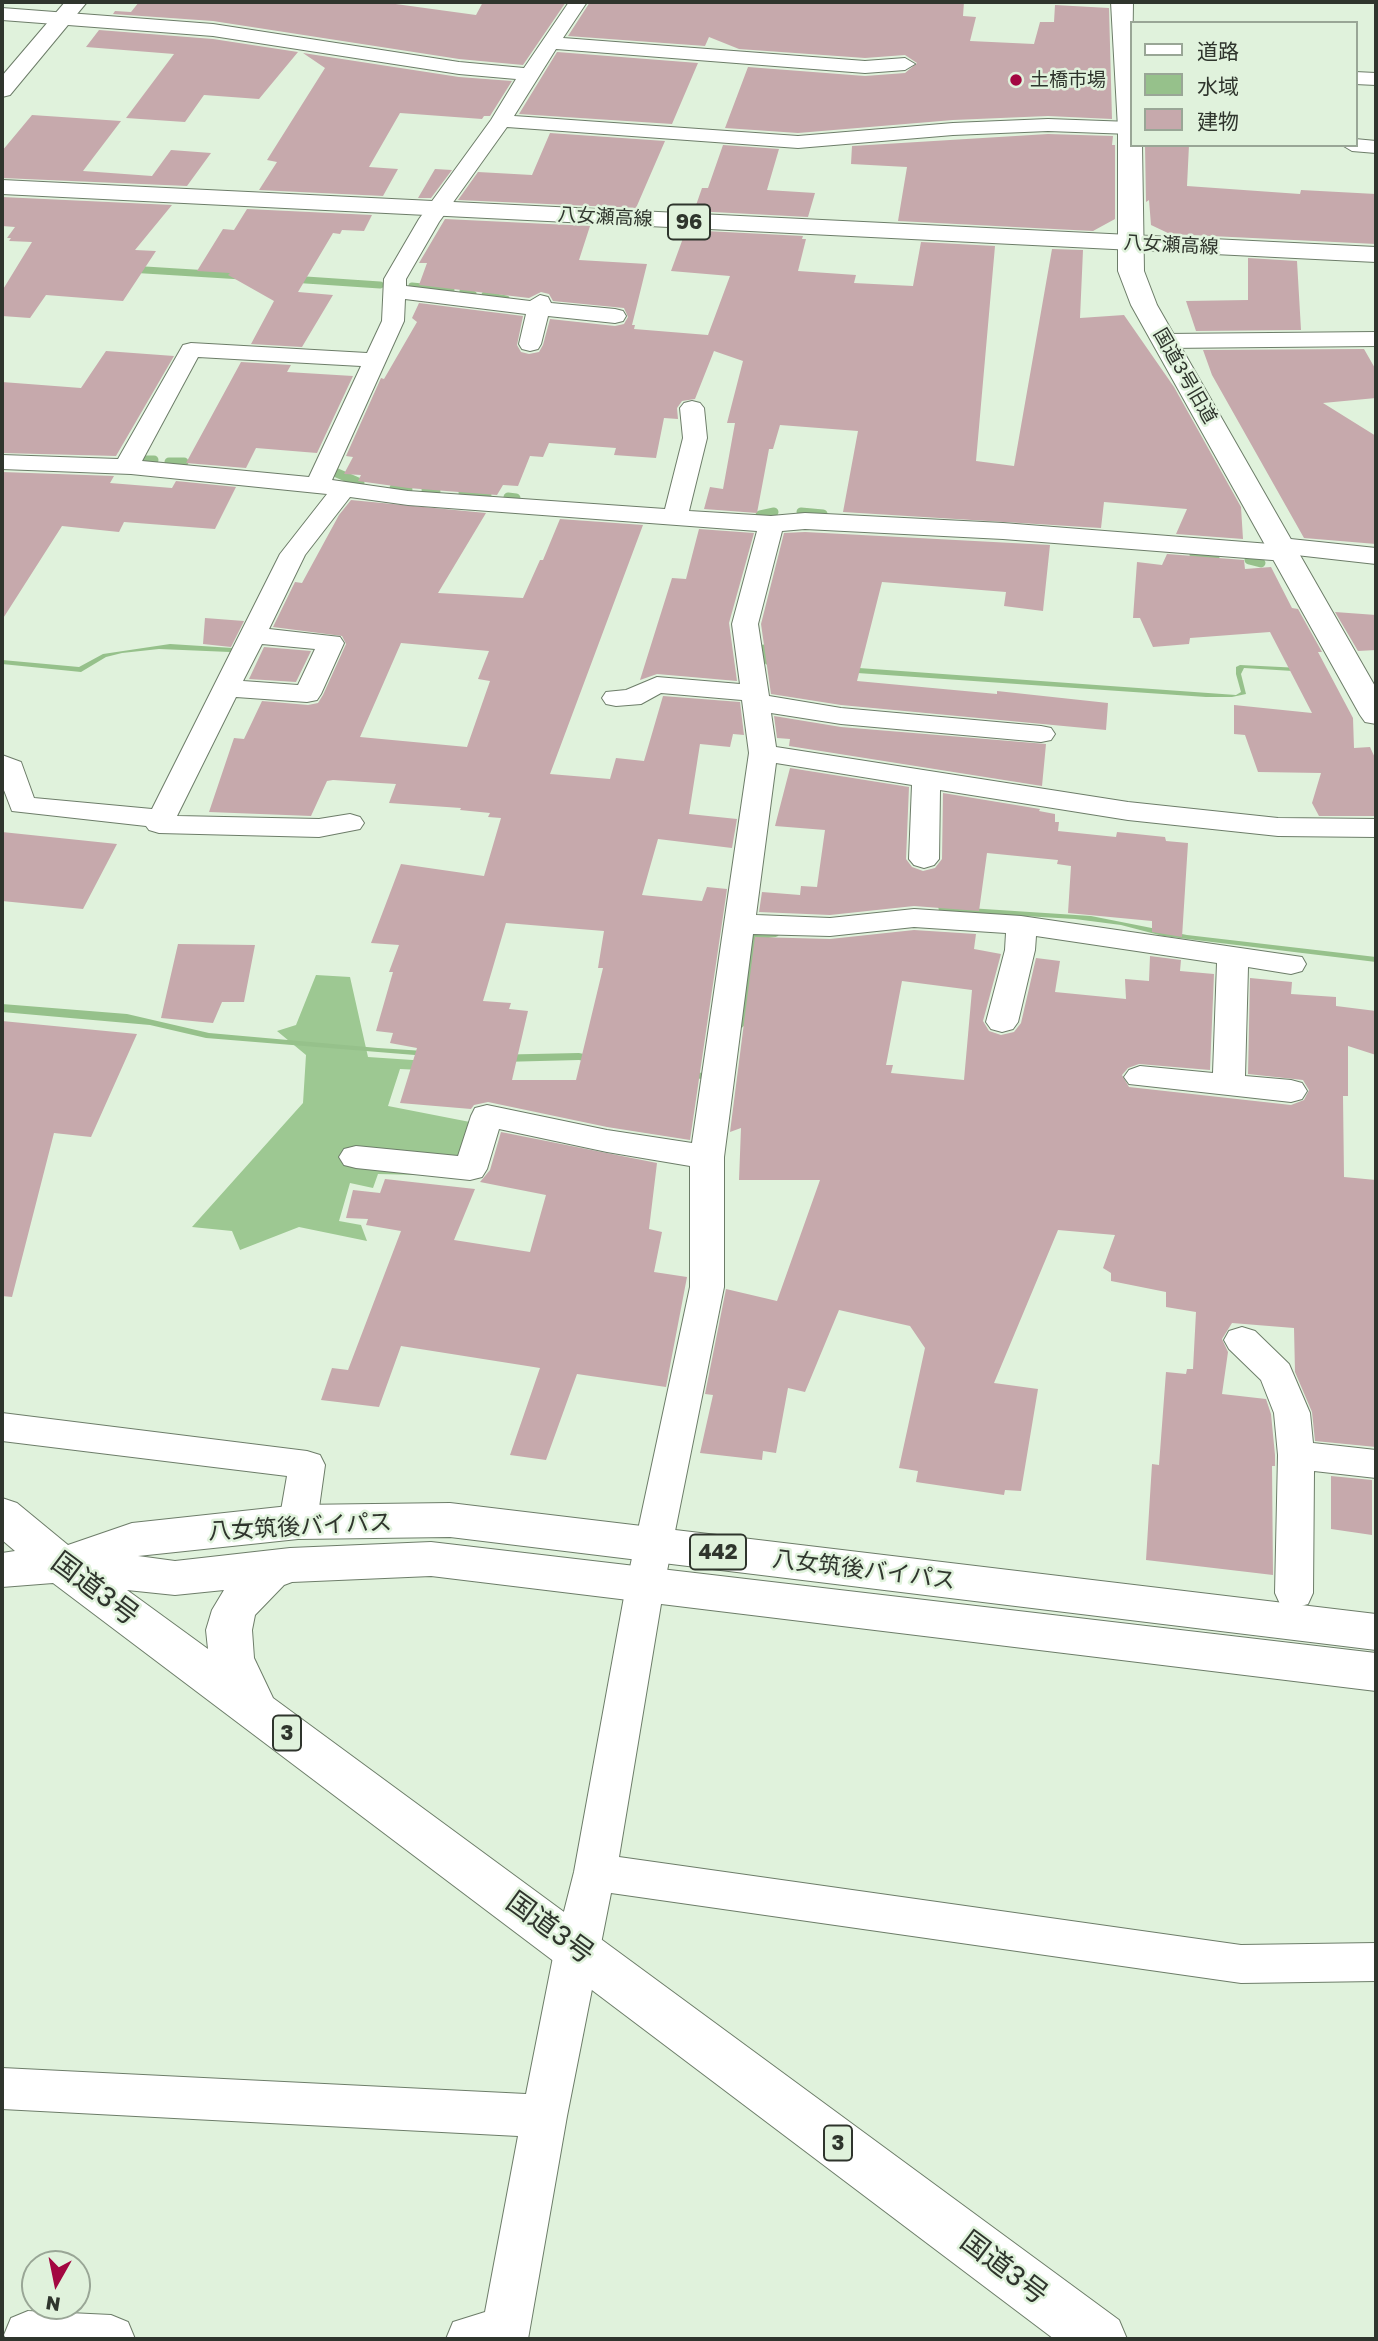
<!DOCTYPE html>
<meta charset="utf-8">
<style>
body{margin:0}
#map{position:relative;width:1378px;height:2341px;overflow:hidden;background:#e0f2dc;font-family:"Golos Text","Noto Sans JP",sans-serif}
canvas{display:block}
.frame{position:absolute;inset:0;border:4px solid #2f352d;pointer-events:none}
.legend{position:absolute;left:1130px;top:21px;width:228px;height:126px;box-sizing:border-box;background:#e0f2dc;border:2px solid #99a696;margin:0;padding:9px 12px;list-style:none;font-size:21px;color:#2f352d}
.legend li{display:flex;align-items:center;gap:14px;height:35px}
.legend b{width:35px;border:2px solid #99a696}
.north{position:absolute;left:21px;top:2250px;width:70px;height:70px;box-sizing:border-box;background:#e0f2dc;border:2px solid #99a696;border-radius:50%;rotate:189deg;font-size:19px;font-weight:700;line-height:28px;text-align:center;color:#2f352d}
.north::after{content:'';display:block;margin:auto;width:24px;height:32px;background:#a30741;clip-path:polygon(50% 0,100% 100%,50% 72%,0 100%)}
</style>
<div id="map">
<canvas width="1378" height="2341"></canvas>
<div class="frame"></div>
<ul class="legend">
<li><b style="height:9px;background:#fff"></b>道路</li>
<li><b style="height:19px;background:#96c18b"></b>水域</li>
<li><b style="height:19px;background:#c6a9ac"></b>建物</li>
</ul>
<div class="north">N</div>
</div>
<script>
const g = document.querySelector('canvas').getContext('2d');
g.lineJoin = 'round';
function paint(path, color) { g.fillStyle = color; g.fill(path, 'evenodd'); }
const poly = rows => new Path2D(rows.map(r => 'M' + r).join(''));
function strokePath(path, color, width, dash) { g.strokeStyle = color; g.lineWidth = width; g.lineCap = dash ? 'butt' : 'round'; g.setLineDash(dash || []); g.stroke(path); }
function label(font, color, halo, rows, align = 'center') {
  g.font = font + ' "Golos Text","Noto Sans JP",sans-serif'; g.lineWidth = 5; g.setLineDash([]); g.textBaseline = 'middle'; g.strokeStyle = halo; g.fillStyle = color; for (const [text, x, y, turn = 0] of rows) {
    g.save(); g.translate(x, y); g.rotate((+turn || 0) * Math.PI / 180); g.textAlign = isNaN(turn) ? turn : align; if (halo) g.strokeText(text, 0, 0); g.fillText(text, 0, 0); g.restore();
  }
}
const forest = poly([
 [316,975,350,977,368,1057,487,1065,484,1073,400,1069,388,1106,470,1122,463,1176,378,1174,373,1188,350,1183,339,1221,361,1225,367,1241,299,1227,240,1250,232,1231,192,1227,303,1103,306,1055,277,1031,296,1025]
]);
const water = poly([
 [170,644,233,648,230,652,159,649,122,653,106,657,81,672,2,664,2,660,79,667,103,654],
 [770,644,775,662,1236,695,1241,692,1236,674,1236,667,1240,665,1321,669,1309,672,1244,668,1241,674,1246,694,1232,697,1206,697,770,667,763,662,759,645],
 [938,906,1091,916,1187,935,1376,957,1376,962,1163,936,1121,925,1075,919,939,911],
 [2,1004,127,1014,209,1033,378,1048,486,1055,579,1053,641,1066,703,1073,703,1079,639,1073,579,1060,501,1062,206,1038,150,1025,2,1012]
]);
const streamFar2 = poly([
 [129,269,242,276],
 [291,279,380,285],
 [412,286,451,290],
 [463,291,473,294],
 [485,295,506,299]
]);
const streamFar1 = poly([
 [142,460,154,460],
 [169,462,184,462],
 [337,473,360,483],
 [394,488,408,489],
 [426,490,436,491],
 [463,493,487,495],
 [508,497,516,498],
 [801,512,823,514],
 [760,515,774,512],
 [1194,555,1215,557],
 [1249,560,1261,563]
]);
const stream = poly([
 [740,1023,754,935,775,932]
]);
const building = poly([
 [139,2,381,2,476,15,483,2,566,2,523,65,459,59,213,21,113,14,115,11,131,12],
 [590,2,964,2,963,16,976,17,970,41,1034,44,1040,22,1054,22,1055,5,1109,8,1112,119,1048,116,953,120,798,133,725,128,748,67,865,76,905,73,917,63,905,55,865,58,739,49,709,37,705,46,568,36],
 [99,30,213,39,298,52,259,99,204,95,185,122,126,118,174,54,86,47],
 [557,52,698,63,672,124,519,114],
 [303,53,459,77,512,81,490,116,484,116,482,119,400,113,369,167,398,169,383,196,259,190,277,162,267,160,325,68],
 [32,115,121,121,83,171,152,176,171,150,211,153,187,186,2,178,2,151],
 [550,133,665,141,636,208,458,200,478,172,532,175],
 [1048,134,1113,136,1112,145,1115,145,1115,219,1093,231,898,221,907,167,851,164,852,146],
 [723,145,779,149,767,190,815,193,808,217,694,211,702,188,708,188],
 [1145,145,1189,145,1187,186,1300,194,1301,190,1376,194,1376,244,1170,234,1151,225,1149,200,1146,202],
 [435,169,452,170,431,198,418,198],
 [2,197,172,205,135,250,156,251,123,301,46,295,30,318,2,316,2,291,32,242,9,241,11,238,7,238,15,227,2,226],
 [247,209,372,215,364,231,342,230,340,234,333,233,298,292,333,295,302,347,251,344,274,301,228,275,230,273,197,271,223,229,234,230],
 [445,219,590,226,579,260,647,264,632,325,635,325,634,329,708,335,730,276,671,271,686,230,803,236,802,239,806,239,798,271,856,275,854,283,913,286,921,242,995,246,976,461,1014,466,1052,249,1083,250,1080,318,1124,315,1174,387,1241,507,1243,539,1176,534,1187,509,1104,502,1101,528,843,512,858,431,780,425,773,449,769,449,757,513,704,509,710,487,723,489,735,423,727,423,743,361,714,351,695,399,682,401,677,408,678,419,664,418,656,458,614,455,616,448,549,443,543,457,530,456,518,486,503,485,497,495,408,488,358,481,361,475,344,474,353,457,346,456,381,378,384,379,417,322,412,318,419,303,523,316,517,345,521,352,529,354,539,352,543,345,550,319,615,326,624,324,628,317,624,308,553,301,549,294,541,292,529,298,419,285,427,263,419,263],
 [1248,258,1297,261,1301,330,1196,331,1186,301,1248,300],
 [1364,349,1376,370,1376,398,1323,403,1376,436,1376,544,1304,538,1212,375,1203,350],
 [106,351,174,356,116,456,2,453,2,382,81,388],
 [241,362,291,365,287,372,353,376,317,453,256,448,246,468,186,463],
 [2,472,114,476,110,483,172,488,176,481,236,487,215,529,124,522,119,532,62,526,2,620],
 [351,500,486,513,438,593,523,598,540,560,543,560,560,519,643,525,550,774,610,779,616,758,644,761,663,696,740,702,744,735,733,734,730,747,700,744,689,814,737,819,732,848,658,839,642,895,702,901,707,887,727,889,690,1140,607,1127,488,1102,474,1105,471,1109,400,1103,417,1048,390,1043,393,1033,376,1031,393,972,389,972,399,945,371,943,401,864,484,876,501,818,488,817,490,813,460,810,461,808,389,803,396,784,333,780,327,781,311,816,209,812,234,738,244,739,262,701,308,705,318,703,323,695,346,644,342,636,273,627,295,582,302,583,339,515],
 [401,643,489,651,478,679,490,681,467,747,360,737],
 [506,923,604,931,598,968,603,968,576,1080,512,1080,528,1011,509,1009,511,1003,483,1001],
 [699,529,754,533,729,623,737,681,657,674,640,680,672,578,686,579],
 [805,532,1050,545,1043,611,1004,606,1006,592,882,582,857,681,997,694,997,691,1108,703,1106,730,841,705,771,694,761,624,784,533],
 [1167,554,1244,560,1245,569,1271,567,1292,608,1298,609,1322,652,1318,652,1353,718,1354,748,1370,747,1376,760,1376,816,1319,816,1312,803,1321,773,1258,772,1245,735,1234,734,1234,705,1312,713,1270,632,1190,638,1189,644,1153,647,1140,618,1133,618,1137,562,1162,565],
 [1335,612,1376,615,1376,650,1358,651],
 [205,618,244,621,231,647,203,644],
 [264,647,311,651,296,682,249,679],
 [774,716,841,727,1046,744,1042,786,789,746,790,739,777,738],
 [790,768,909,787,906,859,912,867,923,871,935,868,942,859,943,793,1040,809,1039,811,1055,814,1055,822,1059,822,1058,831,1116,837,1117,832,1165,837,1166,841,1188,843,1182,937,1152,932,1152,921,1068,913,1071,866,1057,864,1058,860,987,853,979,911,914,906,830,915,759,912,762,892,800,895,801,886,817,887,825,830,775,826],
 [2,832,117,844,83,909,2,901],
 [914,930,976,934,974,949,1001,954,983,1021,989,1031,1001,1035,1014,1032,1021,1023,1036,958,1060,961,1055,992,1126,999,1125,979,1149,981,1150,956,1181,960,1180,971,1214,974,1210,1070,1139,1064,1128,1068,1122,1075,1129,1087,1291,1105,1304,1100,1309,1090,1303,1080,1248,1074,1250,978,1292,982,1291,994,1336,997,1336,1006,1376,1011,1376,1055,1348,1046,1348,1096,1343,1096,1344,1177,1376,1180,1376,1447,1315,1441,1312,1412,1295,1372,1294,1328,1232,1323,1222,1339,1228,1352,1222,1394,1266,1399,1271,1414,1275,1455,1275,1466,1272,1466,1273,1575,1146,1560,1152,1464,1159,1465,1166,1372,1186,1374,1187,1369,1193,1369,1196,1312,1166,1307,1166,1292,1111,1281,1111,1273,1103,1268,1115,1235,1058,1230,994,1383,1038,1389,1021,1491,1005,1490,1004,1495,916,1482,918,1471,899,1468,925,1348,910,1326,839,1310,805,1392,788,1388,776,1453,763,1451,762,1460,700,1453,713,1395,705,1394,726,1289,777,1301,820,1180,739,1180,741,1128,730,1132,755,937,830,939],
 [902,981,972,990,964,1080,891,1073,893,1065,886,1065],
 [178,944,255,945,244,1002,222,1002,213,1023,161,1018],
 [2,1021,137,1034,91,1137,54,1133,12,1297,2,1296],
 [501,1132,657,1163,649,1229,662,1232,654,1272,687,1277,666,1387,577,1374,546,1460,510,1455,540,1368,401,1346,379,1407,321,1400,332,1368,348,1370,401,1231,366,1225,368,1219,346,1218,353,1190,380,1193,385,1179,475,1189,454,1240,530,1252,546,1195,480,1182,490,1170],
 [1331,1476,1372,1480,1372,1535,1331,1529]
]);
const street = poly([
 [569,2,587,2,563,38,865,61,905,58,915,64,905,70,865,73,556,49,514,116,798,136,953,123,1048,119,1131,122,1131,134,1048,131,953,135,798,148,507,127,439,222,406,279,406,286,530,301,540,295,548,297,551,303,615,309,623,311,626,316,623,321,615,323,548,316,541,344,538,349,530,351,522,349,519,344,526,314,405,299,404,321,332,480,408,491,665,509,683,438,680,408,684,403,692,401,700,403,704,408,707,438,689,511,771,516,805,513,1003,523,1270,544,1281,538,1376,548,1376,564,1296,555,1285,561,1003,539,805,529,782,531,758,624,769,696,841,708,1041,726,1051,728,1055,734,1051,740,1041,742,841,724,771,713,776,747,1128,802,1278,818,1376,819,1376,837,1278,836,1128,820,940,790,939,859,934,865,924,868,914,865,909,859,912,785,776,763,756,915,830,918,914,909,1021,916,1302,957,1306,964,1302,971,1291,974,1248,967,1245,1076,1291,1080,1302,1083,1307,1091,1302,1099,1291,1102,1129,1084,1124,1077,1129,1070,1140,1066,1213,1073,1217,963,1036,936,1035,950,1018,1022,1013,1029,1002,1032,991,1029,986,1022,1005,950,1006,933,914,927,830,936,753,934,724,1157,724,1287,664,1586,619,1857,1241,1945,1376,1943,1376,1981,1241,1983,611,1893,567,2116,528,2339,446,2339,453,2322,485,2312,518,2136,2,2109,2,2068,526,2094,555,1947,574,1872,626,1586,690,1287,690,1166,607,1152,499,1129,487,1169,482,1177,470,1180,356,1168,344,1165,339,1157,344,1149,356,1146,458,1156,471,1116,475,1108,487,1105,607,1130,692,1143,749,753,742,700,661,693,641,704,616,706,606,704,602,698,606,692,626,690,657,677,740,684,732,624,757,531,408,505,350,497,305,555,269,629,340,637,344,643,321,694,317,700,307,702,236,697,177,816,319,819,350,814,360,817,364,823,360,829,319,837,159,833,149,830,146,826,12,811,2,785,2,755,21,762,34,798,152,809,280,554,327,494,131,474,2,469,2,455,118,459,183,345,191,343,367,353,382,321,384,279,419,219,491,120,516,79,459,74,213,36,2,20,2,8,213,24,459,62,524,68,569,2],
 [198,357,361,366,309,477,142,461,198,357],
 [262,644,315,649,298,685,243,681,262,644],
 [1355,72,1376,73,1376,85,1355,84,1355,72],
 [1355,139,1376,141,1376,153,1352,151,1342,145,1355,145,1355,139],
 [1376,332,1376,346,1166,348,1158,346,1155,341,1158,336,1166,334,1376,332],
 [1242,1327,1255,1331,1289,1364,1310,1413,1313,1443,1376,1450,1376,1478,1314,1471,1313,1593,1308,1604,1294,1608,1280,1604,1275,1593,1278,1455,1274,1413,1261,1380,1229,1349,1224,1340,1229,1331,1242,1327],
 [2,1413,307,1451,320,1455,325,1465,317,1522,311,1532,298,1537,285,1532,279,1522,287,1476,2,1441,2,1413],
 [28,2311,111,2315,128,2322,135,2339,6,2339,4,2335,11,2318,28,2311]
]);
const secondary = poly([
 [65,2,87,2,10,95,2,97,2,76,65,2],
 [1111,2,1133,2,1131,145,1142,145,1144,271,1157,305,1376,688,1376,724,1365,722,1360,715,1131,305,1118,271,1118,128,1111,2]
]);
const primary = poly([
 [2,180,1376,247,1376,262,2,194,2,180]
]);
const highway = poly([
 [2,1498,17,1503,68,1545,132,1523,298,1505,450,1503,1376,1614,1376,1650,450,1537,298,1539,138,1556,175,1561,290,1548,431,1542,1376,1653,1376,1691,431,1576,292,1582,284,1585,255,1615,252,1630,254,1658,273,1698,1119,2320,1127,2339,1054,2339,53,1583,2,1587,2,1553,15,1551,2,1540,2,1498],
 [127,1590,175,1595,224,1590,212,1610,206,1630,208,1649,127,1590]
]);
const markers = [
 [1016,80,7,"#a30741"]
];
const farPoinames = [
 ["土橋市場",1030,80]
];
const farStreetnames = [
 ["八女瀬高線",605,217,3],
 ["八女瀬高線",1171,245,3],
 ["国道3号旧道",1185,376,60]
];
const shields = [
 [689,222,42],
 [718,1552,56],
 [287,1733,28],
 [838,2143,28]
];
const shieldNames = [
 ["96",689,222],
 ["442",718,1552],
 ["3",287,1733],
 ["3",838,2143]
];
const streetNames = [
 ["八女筑後バイパス",300,1527,-3],
 ["八女筑後バイパス",864,1570,7]
];
const nearStreetnames = [
 ["国道3号",95,1589,37],
 ["国道3号",550,1928,36],
 ["国道3号",1004,2268,37]
];
paint(forest, '#9dc892');
paint(water, '#96c18b');
strokePath(streamFar2, '#96c18b', 7);
strokePath(streamFar1, '#96c18b', 9);
strokePath(stream, '#96c18b', 10);
paint(building, '#c6a9ac');
strokePath(street, '#6d7d69', 2);
strokePath(secondary, '#6d7d69', 2);
strokePath(primary, '#6d7d69', 2);
strokePath(highway, '#6d7d69', 2);
paint(street, '#fff');
paint(secondary, '#fff');
paint(primary, '#fff');
paint(highway, '#fff');
for (const [x, y, r, color] of markers) { const dot = new Path2D(); dot.arc(x, y, r, 0, 2 * Math.PI); g.fillStyle = color; g.fill(dot); strokePath(dot, '#e0f2dc', 2.5); }
label('19px', '#2f352d', '#e0f2dc', farPoinames, 'left');
label('19px', '#2f352d', '#e0f2dc', farStreetnames);
for (const [x, y, w] of shields) { const box = new Path2D(); box.roundRect(x - w / 2, y - 17.5, w, 35, 5); g.fillStyle = '#e0f2dc'; g.fill(box); strokePath(box, '#2f352d', 2); }
label('bold 21px', '#2f352d', null, shieldNames);
label('23px', '#2f352d', '#e0f2dc', streetNames);
label('28px', '#2f352d', '#e0f2dc', nearStreetnames);
</script>
